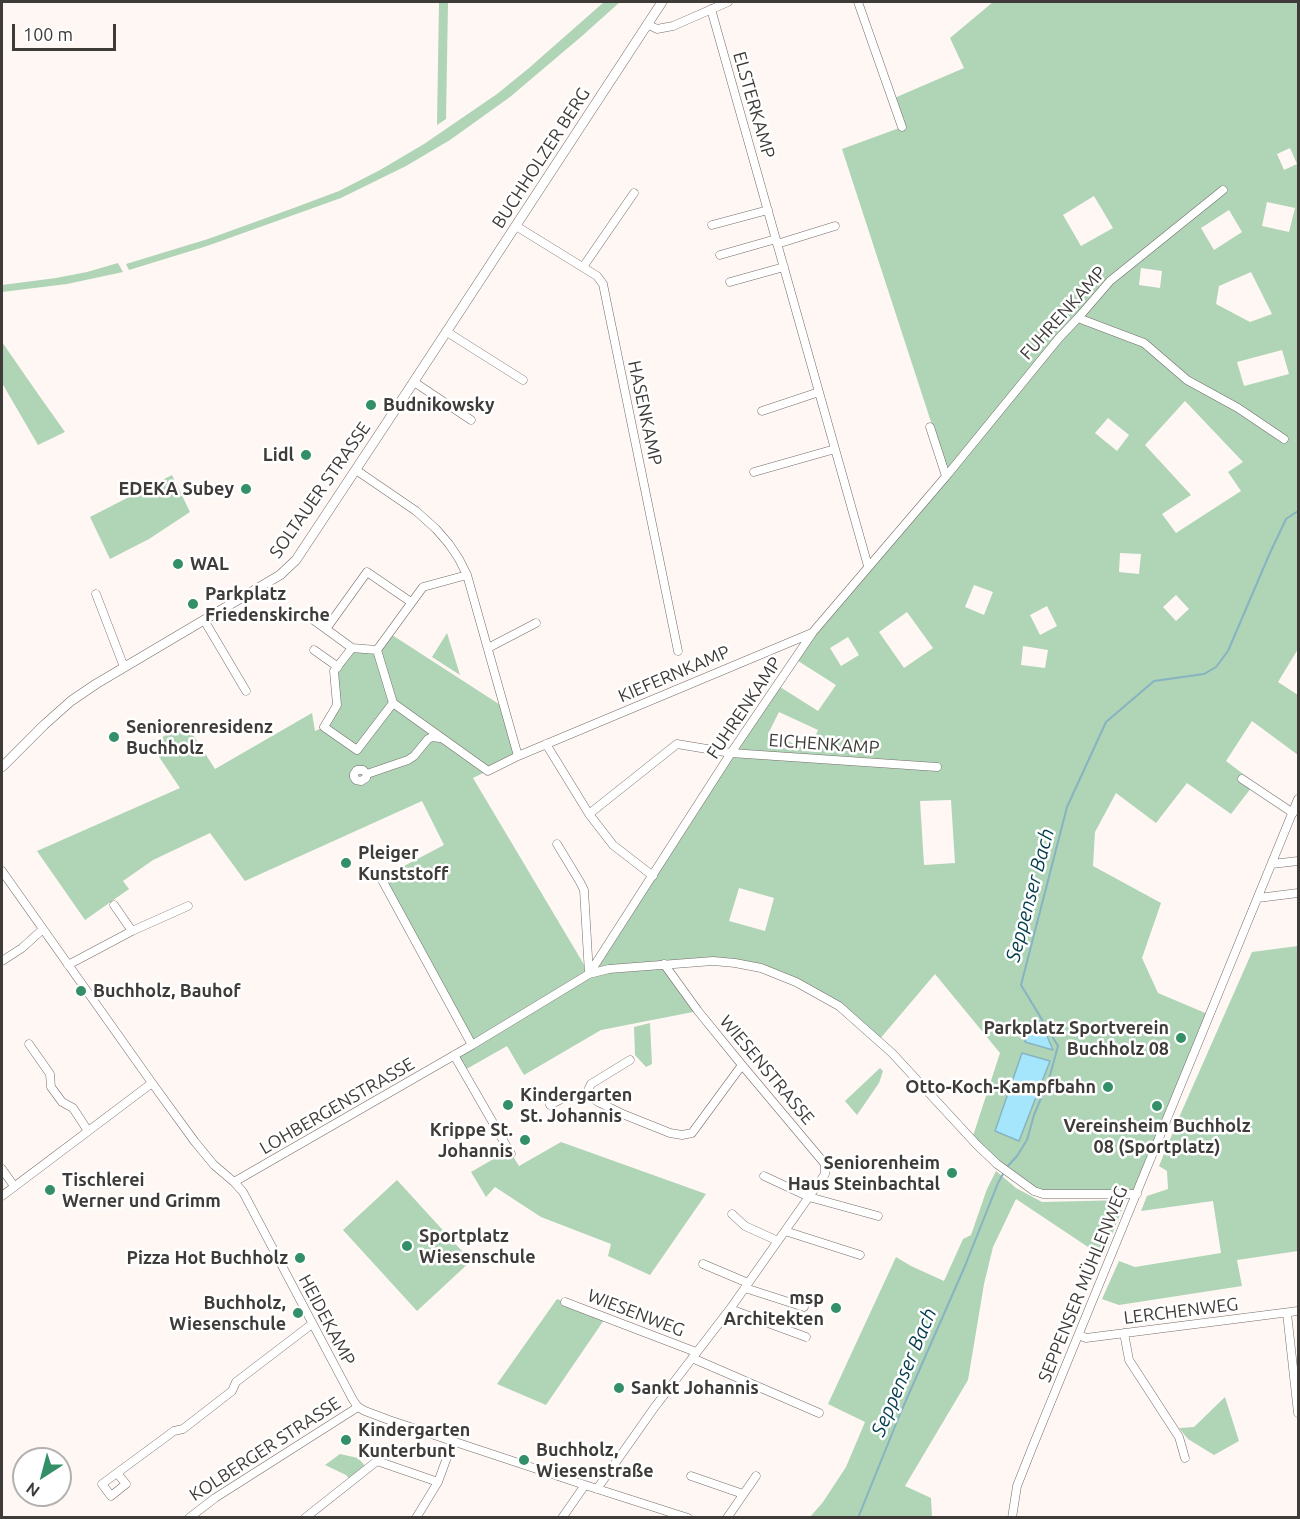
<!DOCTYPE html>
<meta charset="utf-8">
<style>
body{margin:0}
#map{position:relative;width:1300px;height:1519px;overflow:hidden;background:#fff7f3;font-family:Ubuntu,sans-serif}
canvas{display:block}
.frame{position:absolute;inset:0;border:3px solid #3e3b39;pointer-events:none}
.north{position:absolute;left:12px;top:1447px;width:60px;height:60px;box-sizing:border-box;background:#fff;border:2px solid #b2b1b0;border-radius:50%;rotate:216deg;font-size:16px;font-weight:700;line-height:24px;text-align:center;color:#3e3b39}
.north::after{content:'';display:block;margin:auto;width:21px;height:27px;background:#328f67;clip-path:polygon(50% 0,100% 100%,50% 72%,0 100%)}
.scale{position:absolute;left:12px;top:24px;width:104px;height:27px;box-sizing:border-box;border:3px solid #3e3b39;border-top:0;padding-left:8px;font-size:18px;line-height:21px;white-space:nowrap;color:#3e3b39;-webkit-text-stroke:4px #fff;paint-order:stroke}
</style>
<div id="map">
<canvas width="1300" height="1519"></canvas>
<div class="frame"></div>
<div class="north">N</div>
<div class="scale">100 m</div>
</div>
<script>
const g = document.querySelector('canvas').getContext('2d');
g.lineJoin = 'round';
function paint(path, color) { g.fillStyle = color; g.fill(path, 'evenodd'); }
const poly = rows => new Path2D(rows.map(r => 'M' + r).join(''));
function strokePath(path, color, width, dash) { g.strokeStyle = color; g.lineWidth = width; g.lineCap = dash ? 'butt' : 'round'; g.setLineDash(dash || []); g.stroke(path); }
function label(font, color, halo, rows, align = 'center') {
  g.font = font + ' Ubuntu,sans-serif'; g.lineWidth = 5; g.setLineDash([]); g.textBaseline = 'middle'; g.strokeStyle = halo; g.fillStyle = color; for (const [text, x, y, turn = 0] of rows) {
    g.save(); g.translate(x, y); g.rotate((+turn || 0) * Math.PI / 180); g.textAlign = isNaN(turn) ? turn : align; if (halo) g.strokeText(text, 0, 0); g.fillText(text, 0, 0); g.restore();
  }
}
const green = poly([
 [439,2,448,2,446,119,437,125],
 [604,2,620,2,582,36,510,97,450,140,406,166,341,198,207,246,129,270,126,264,208,239,291,209,339,191,380,170,424,144,497,94,529,68],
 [993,2,1298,2,1298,649,1278,682,1298,695,1298,755,1252,721,1226,761,1255,783,1231,814,1187,783,1156,823,1116,793,1095,832,1093,866,1161,903,1142,958,1158,993,1210,1015,1137,1194,1034,1191,972,1139,1000,1053,935,974,879,1040,839,1006,796,982,735,963,664,964,698,1011,601,1030,524,1075,507,1046,463,1071,454,1055,472,1045,381,878,444,845,422,801,245,881,210,833,153,860,123,881,129,889,85,920,37,851,180,788,151,745,185,722,215,769,312,713,315,731,324,727,337,705,334,671,352,648,377,650,389,633,505,708,518,756,473,778,589,973,777,685,818,711,836,685,795,659,948,474,842,149,902,127,892,99,964,68,950,38],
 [1290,148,1297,164,1284,170,1277,154],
 [1094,196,1113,228,1081,246,1063,215],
 [1267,202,1295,208,1289,232,1262,226],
 [1229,210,1242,232,1214,250,1201,228],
 [1141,268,1162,271,1160,288,1139,285],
 [1251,272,1272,314,1250,322,1216,304,1219,286],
 [1282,350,1289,374,1244,386,1237,362],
 [1185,401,1243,462,1228,472,1241,491,1176,533,1162,514,1191,495,1145,445],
 [1108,418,1129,435,1117,451,1095,433],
 [1120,553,1141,554,1139,574,1119,572],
 [974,585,993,592,984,615,965,607],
 [1176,595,1189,609,1176,621,1163,607],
 [1047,606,1057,626,1040,635,1030,615],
 [907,612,933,648,904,668,879,632],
 [848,637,859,655,841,666,830,648],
 [1023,646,1048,650,1045,668,1021,665],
 [779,712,818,730,809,751,769,732],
 [951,800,955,863,924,865,920,801],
 [739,888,774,898,765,931,729,921],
 [1029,1024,1042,1024,1053,1049],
 [1022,1053,1050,1062,1019,1140,995,1130],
 [118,263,123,272,67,284,2,292,2,285,56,278,87,272],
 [2,342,38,394,65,432,38,445,2,383],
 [172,475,190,512,149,539,110,559,90,517],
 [447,633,460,675,432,657],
 [1298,946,1298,1251,1237,1260,1242,1286,1119,1305,1102,1299,1119,1261,1135,1267,1221,1253,1213,1201,1141,1211,1147,1196,1168,1189,1167,1171,1159,1166,1181,1113,1252,952],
 [650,1023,652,1064,646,1067,635,1055,634,1027],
 [880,1068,883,1071,879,1083,857,1115,845,1101],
 [561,1142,706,1194,650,1275,608,1256,611,1244,541,1217,495,1187,486,1197,471,1172,509,1150,519,1166],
 [996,1171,1016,1188,1042,1202,1126,1200,1103,1257,1016,1199,993,1247,984,1284,968,1380,905,1486,931,1498,932,1517,810,1517,823,1502,846,1467,865,1422,828,1404,896,1257,911,1266,944,1281,963,1239,971,1235,987,1189],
 [397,1180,471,1261,417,1311,343,1230],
 [557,1299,606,1317,546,1405,497,1384],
 [1225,1397,1239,1441,1214,1455,1188,1439,1179,1428,1194,1427],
 [340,1454,358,1458,367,1468,351,1481,346,1475,325,1465]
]);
const water = poly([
 [1029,1024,1042,1024,1053,1050,1025,1042,1029,1024],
 [1022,1053,1050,1061,1019,1141,995,1131,1022,1053]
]);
const stream = poly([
 [1007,1167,1017,1156,1027,1140,1034,1115,1049,1079,1058,1046,1021,985,1067,807,1106,722,1154,681,1204,674,1216,667,1228,651,1269,555,1286,519,1298,511],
 [858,1518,900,1414,965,1266,998,1183,1004,1172]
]);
const minor = poly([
 [858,2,902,127],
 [711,9,868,566],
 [647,24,657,29,673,26,728,2],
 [712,225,768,210],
 [516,226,597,276,603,284,678,651],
 [777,244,835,226],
 [720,255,776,239],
 [583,267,634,193],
 [730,282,784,267],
 [1078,318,1144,343,1187,380,1238,408,1284,439],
 [447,332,523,380],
 [414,382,471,420],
 [762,411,819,392],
 [930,427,946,476],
 [356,470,416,511,436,529,449,544,459,559,467,575,518,756],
 [754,472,835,449],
 [96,594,124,667],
 [305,614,326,629],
 [204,620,246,691],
 [352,648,326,629,367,572,411,602],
 [488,648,536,623],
 [314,650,338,667],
 [377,650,352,648,334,671,337,705,324,727,357,750,393,703],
 [393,703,488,771,518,756,812,633],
 [393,703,377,650,423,587,467,575],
 [546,744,589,814,613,845,653,876],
 [367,774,363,770,357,770,354,774,354,777,356,780,361,781,366,778,367,774,408,760,414,756,428,739,432,737,440,738],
 [1242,779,1293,813],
 [589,814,677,744,731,753,937,767],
 [557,844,580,882,584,890,589,974],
 [1272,864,1298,861],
 [2,871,152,1083,195,1142,214,1165,234,1182,243,1192,353,1400,358,1407,365,1411,389,1420,585,1485,688,1518],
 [381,878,472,1045],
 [1258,898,1298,893],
 [114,905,132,931],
 [2,961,22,948,43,929],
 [68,965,132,931,188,906],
 [589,974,731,753,813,632,948,474,1059,338,1078,318,1110,281,1223,190],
 [29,1044,50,1074,51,1087,62,1102,73,1108,88,1131],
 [454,1055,511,1154],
 [630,1060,591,1084,589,1088,589,1095,598,1102,625,1115,670,1133,682,1135,692,1133,742,1065],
 [550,1105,569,1095,589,1095],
 [2,1169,14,1186],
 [764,1176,809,1197,878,1216],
 [234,1182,472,1045,589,974,609,969,713,961,735,963,761,968,796,982,839,1006,892,1053,977,1145,997,1164,1034,1191,1043,1194,1137,1194],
 [2,1196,152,1083],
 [732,1214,745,1226,778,1241],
 [785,1231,860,1255],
 [703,1264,748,1283],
 [745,1288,804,1307],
 [565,1302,696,1352],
 [730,1309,806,1337],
 [1287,1313,1298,1413],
 [1124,1333,1129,1360,1179,1437,1185,1458],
 [1079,1335,1086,1338,1298,1311],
 [692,1358,819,1413],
 [117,1473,126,1484,111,1496,102,1484,174,1431,183,1429,232,1391,236,1382,312,1324],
 [691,1476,743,1494],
 [597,1489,654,1408,730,1309,825,1174,825,1164,742,1065,698,1011,664,964],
 [189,1518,215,1498,358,1407],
 [305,1518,377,1461,438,1482],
 [416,1518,438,1482,453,1441],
 [562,1518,585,1485],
 [727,1518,756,1476],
 [1012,1518,1017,1486,1032,1448,1298,799]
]);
const major = poly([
 [2,767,44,725,71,701,96,684,280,575,296,560,407,392,662,2]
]);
const markers = [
 [371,405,6,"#328f67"],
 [306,455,6,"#328f67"],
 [246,489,6,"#328f67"],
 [178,564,6,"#328f67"],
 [193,604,6,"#328f67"],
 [114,737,6,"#328f67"],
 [346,863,6,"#328f67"],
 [81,991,6,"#328f67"],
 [1181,1038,6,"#328f67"],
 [1108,1087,6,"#328f67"],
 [508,1105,6,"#328f67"],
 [1157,1106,6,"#328f67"],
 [525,1140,6,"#328f67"],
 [952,1173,6,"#328f67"],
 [50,1190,6,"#328f67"],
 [407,1246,6,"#328f67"],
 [300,1258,6,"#328f67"],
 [836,1308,6,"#328f67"],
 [298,1313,6,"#328f67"],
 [619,1388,6,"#328f67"],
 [346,1440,6,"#328f67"],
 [524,1460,6,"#328f67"]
];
const streetNames = [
 ["ELSTERKAMP",754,105,74],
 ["BUCHHOLZER BERG",541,158,-57],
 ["FUHRENKAMP",1063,313,-48],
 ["HASENKAMP",645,413,78],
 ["SOLTAUER STRASSE",320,490,-55],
 ["KIEFERNKAMP",674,674,-23],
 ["FUHRENKAMP",744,708,-56],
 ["EICHENKAMP",824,744,4],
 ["WIESENSTRASSE",767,1070,50],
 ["LOHBERGENSTRASSE",337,1106,-30],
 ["SEPPENSER MÜHLENWEG",1083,1284,-68],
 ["LERCHENWEG",1181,1311,-7],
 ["WIESENWEG",636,1313,21],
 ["HEIDEKAMP",327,1320,62],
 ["KOLBERGER STRASSE",265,1449,-33]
];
const poiNames = [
 ["Budnikowsky",383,405],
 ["Lidl",294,455,"right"],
 ["EDEKA Subey",234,489,"right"],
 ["WAL",190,564],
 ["Parkplatz",205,594],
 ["Friedenskirche",205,615],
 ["Seniorenresidenz",126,727],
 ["Buchholz",126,748],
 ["Pleiger",358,853],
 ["Kunststoff",358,874],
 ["Buchholz, Bauhof",93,991],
 ["Parkplatz Sportverein",1169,1028,"right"],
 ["Buchholz 08",1169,1049,"right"],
 ["Otto-Koch-Kampfbahn",1096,1087,"right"],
 ["Kindergarten",520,1095],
 ["St. Johannis",520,1116],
 ["Vereinsheim Buchholz",1157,1126,"center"],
 ["08 (Sportplatz)",1157,1147,"center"],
 ["Krippe St.",513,1130,"right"],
 ["Johannis",513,1151,"right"],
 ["Seniorenheim",940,1163,"right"],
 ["Haus Steinbachtal",940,1184,"right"],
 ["Tischlerei",62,1180],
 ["Werner und Grimm",62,1201],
 ["Sportplatz",419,1236],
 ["Wiesenschule",419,1257],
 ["Pizza Hot Buchholz",288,1258,"right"],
 ["msp",824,1298,"right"],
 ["Architekten",824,1319,"right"],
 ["Buchholz,",286,1303,"right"],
 ["Wiesenschule",286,1324,"right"],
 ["Sankt Johannis",631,1388],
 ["Kindergarten",358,1430],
 ["Kunterbunt",358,1451],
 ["Buchholz,",536,1450],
 ["Wiesenstraße",536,1471]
];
const waterNames = [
 ["Seppenser Bach",1030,895,-75],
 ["Seppenser Bach",904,1372,-67]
];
paint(green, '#afd4b6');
paint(water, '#a6e6fc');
strokePath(water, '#87b3c2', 1.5);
strokePath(stream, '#87b3c2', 2);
strokePath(minor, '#756d6a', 9);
strokePath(major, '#756d6a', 10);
strokePath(minor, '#fff', 8);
strokePath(major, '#fff', 9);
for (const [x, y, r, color] of markers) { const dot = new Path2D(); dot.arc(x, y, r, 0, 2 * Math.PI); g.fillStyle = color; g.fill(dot); strokePath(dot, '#fff', 2); }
label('18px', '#3e3b39', '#fff', streetNames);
label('bold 18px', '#3e3b39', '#fff', poiNames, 'left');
label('italic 20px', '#023d4d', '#fff', waterNames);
</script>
